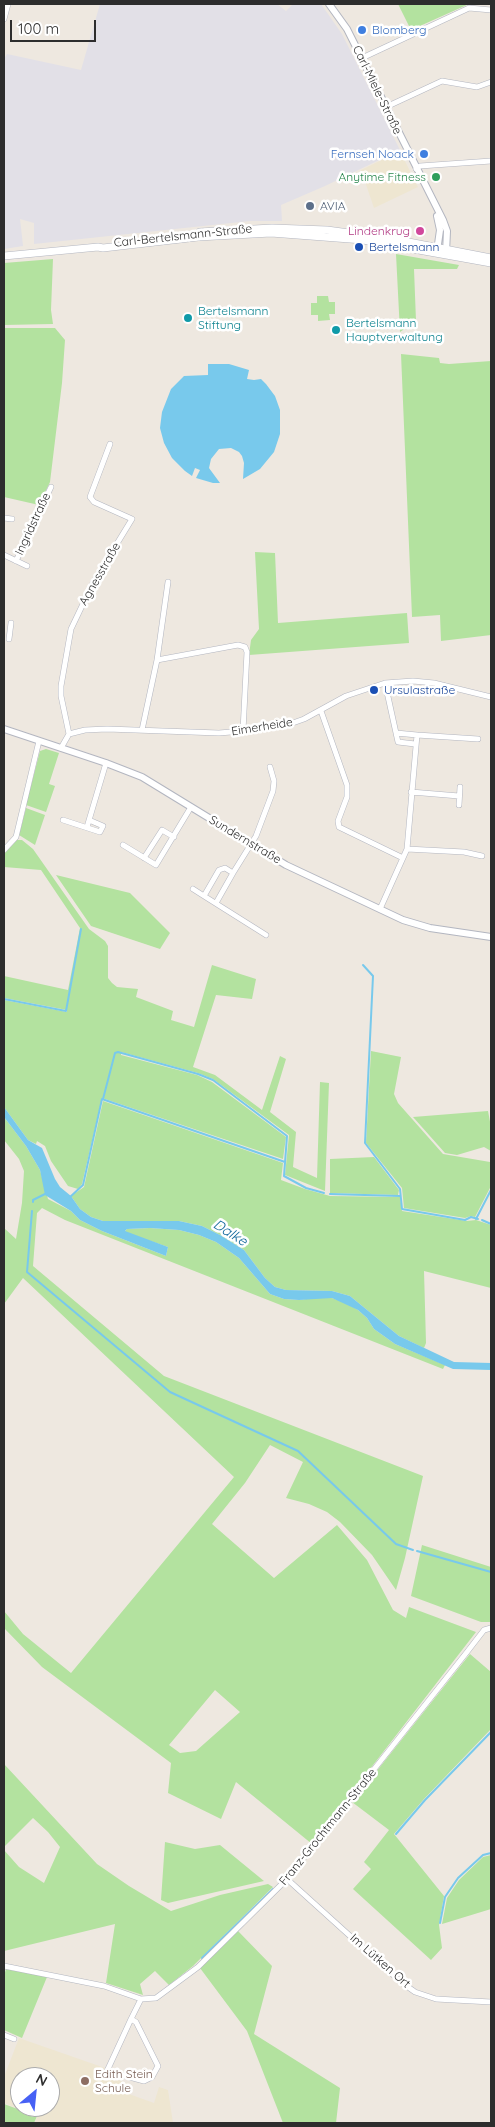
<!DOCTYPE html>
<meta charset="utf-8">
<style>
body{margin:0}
#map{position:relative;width:495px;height:2127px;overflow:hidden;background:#eee8e0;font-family:Quicksand,sans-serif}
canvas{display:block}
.frame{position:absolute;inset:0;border:5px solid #2d2d2d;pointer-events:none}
.north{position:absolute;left:10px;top:2067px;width:50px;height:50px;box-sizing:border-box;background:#fff;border:1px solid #ababab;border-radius:50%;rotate:28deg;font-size:14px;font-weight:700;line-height:20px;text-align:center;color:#2d2d2d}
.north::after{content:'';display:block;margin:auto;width:18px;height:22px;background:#4761f5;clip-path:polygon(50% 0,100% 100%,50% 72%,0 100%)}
.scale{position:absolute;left:10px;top:20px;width:86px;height:22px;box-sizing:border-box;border:2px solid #2d2d2d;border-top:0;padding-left:6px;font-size:15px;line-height:18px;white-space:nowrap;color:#2d2d2d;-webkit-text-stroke:4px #fff;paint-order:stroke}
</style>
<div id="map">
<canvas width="495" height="2127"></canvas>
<div class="frame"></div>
<div class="north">N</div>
<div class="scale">100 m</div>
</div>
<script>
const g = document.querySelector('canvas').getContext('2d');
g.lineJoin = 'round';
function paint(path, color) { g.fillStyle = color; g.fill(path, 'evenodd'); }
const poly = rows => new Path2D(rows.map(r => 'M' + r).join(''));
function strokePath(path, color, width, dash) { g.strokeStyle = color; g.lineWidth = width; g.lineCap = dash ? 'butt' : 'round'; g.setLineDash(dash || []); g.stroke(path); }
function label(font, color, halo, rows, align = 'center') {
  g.font = font + ' Quicksand,sans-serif'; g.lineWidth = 5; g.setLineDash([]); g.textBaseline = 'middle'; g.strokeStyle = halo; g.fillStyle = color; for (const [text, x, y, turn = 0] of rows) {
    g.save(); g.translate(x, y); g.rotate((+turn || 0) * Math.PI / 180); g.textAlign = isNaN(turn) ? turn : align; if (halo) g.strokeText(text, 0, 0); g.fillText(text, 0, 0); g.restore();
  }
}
const industrial = poly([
 [100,4,277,4,286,11,293,4,321,4,342,34,400,150,325,186,281,205,282,221,250,221,34,244,34,223,20,219,23,246,4,249,4,59,7,54,81,70]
]);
const education = poly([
 [400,151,418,187,374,208,361,170],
 [19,2038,105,2068,103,2072,110,2075,112,2078,129,2084,126,2093,154,2103,159,2087,168,2090,173,2123,35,2123,37,2116,4,2103,4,2077],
 [20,2077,50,2077,50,2107,20,2107]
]);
const green = poly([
 [398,4,397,4,469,4,411,30],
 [396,254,459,265,457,269,414,269,416,321,400,332],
 [53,259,51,310,53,324,4,325,4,263],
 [317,296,328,296,329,302,335,302,335,314,329,314,330,320,318,321,318,315,311,315,311,303,317,303],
 [4,328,55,328,65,340,62,383,50,482,39,505,4,497],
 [401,354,439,358,440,363,449,364,491,361,491,635,441,641,440,615,412,617],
 [255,552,275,553,278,623,407,613,409,643,249,655,251,640,259,629],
 [46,749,59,753,49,784,55,786,46,812,26,805,40,751],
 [26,808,45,815,35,845,19,835],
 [17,840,22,840,33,849,89,929,105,941,108,946,108,978,112,983,117,987,138,989,136,997,173,1011,171,1020,194,1027,212,965,256,979,252,999,216,995,193,1067,215,1075,262,1110,280,1056,286,1059,270,1112,296,1132,293,1167,317,1178,320,1082,329,1083,325,1191,285,1175,289,1135,213,1079,198,1073,121,1052,121,1055,197,1075,212,1082,286,1137,283,1159,102,1098,82,1184,78,1189,68,1186,51,1161,45,1146,37,1141,36,1144,28,1140,4,1107,4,1000,67,1012,67,1010,4,998,4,976,68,990,80,928,41,870,4,867,4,854],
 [56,875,130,893,170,933,160,949,91,926],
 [371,1051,401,1057,394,1094,398,1103,443,1154,490,1162,491,1160,491,1186,475,1217,471,1216,465,1218,404,1208,402,1188,366,1143],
 [103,1101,283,1163,281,1180,305,1189,330,1196,400,1197,402,1211,467,1221,476,1220,491,1225,491,1288,424,1271,426,1343,424,1348,399,1336,350,1296,332,1291,286,1290,275,1287,265,1278,244,1250,220,1235,202,1226,179,1221,103,1221,91,1217,80,1209,71,1196,84,1187],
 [488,1111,491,1127,491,1151,484,1147,457,1155,445,1153,413,1117],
 [4,1117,26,1146,40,1170,48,1199,71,1211,80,1220,102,1231,166,1256,168,1247,124,1232,127,1229,150,1228,179,1230,199,1235,216,1242,239,1258,270,1294,284,1299,299,1300,321,1297,332,1298,346,1303,358,1310,367,1318,374,1329,395,1344,445,1365,443,1369,65,1220,42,1208,37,1213,33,1266,164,1376,423,1476,405,1558,396,1590,372,1555,340,1522,327,1512,309,1504,286,1498,303,1462,270,1445,245,1483,212,1524,274,1578,337,1525,367,1560,393,1610,406,1618,409,1607,476,1632,312,1844,236,1782,221,1819,168,1793,171,1763,42,1667,4,1628,4,1611,23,1634,71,1673,234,1477,23,1278,4,1304,4,1228,16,1239,22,1203,24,1171,19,1159,4,1140],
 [215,1690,240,1712,196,1751,180,1753,169,1745],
 [374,1157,399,1190,398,1195,330,1193,330,1159],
 [422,1545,491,1567,491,1622,481,1622,411,1596],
 [470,1654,491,1672,491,1729,424,1799,394,1834,444,1896,439,1925,442,1948,431,1960,353,1889,371,1869,364,1862,389,1830,352,1802],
 [4,1764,97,1864,129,1886,171,1911,220,1895,268,1884,273,1887,193,1966,169,1985,155,1971,140,1984,143,1995,106,1983,115,1924,4,1951,4,1850,19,1867,44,1883,60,1847,48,1832,33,1818,4,1847],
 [165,1842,195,1849,220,1845,264,1881,168,1903,161,1900],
 [491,1855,491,1909,442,1924,447,1898,459,1880,483,1857],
 [238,1931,272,1966,254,2034,340,2088,336,2123,283,2123,247,2031,200,1968],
 [6,1969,47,1977,22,2038,4,2030,4,1976],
 [4,2104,37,2116,34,2123,4,2123]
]);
const water = poly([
 [208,364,229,364,249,370,247,379,254,380,261,379,266,384,275,396,280,410,280,434,274,452,260,469,243,479,244,463,242,456,239,452,231,448,219,449,211,459,209,468,220,483,213,483,196,478,200,470,195,468,192,476,185,471,172,458,164,443,160,428,162,412,171,389,184,376,208,375],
 [4,1107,28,1140,42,1148,55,1179,60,1187,71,1196,80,1209,91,1217,103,1221,179,1221,202,1226,220,1235,244,1250,265,1278,275,1287,286,1290,332,1291,350,1296,399,1336,454,1362,491,1363,491,1370,453,1369,395,1344,374,1329,367,1318,358,1310,332,1298,299,1300,284,1299,270,1294,239,1258,216,1242,199,1235,179,1230,150,1228,127,1229,125,1231,168,1247,166,1256,102,1231,80,1220,71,1211,45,1195,40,1170,26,1146,4,1117]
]);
const stream = poly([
 [363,965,373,976,365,1143,400,1189,402,1209,465,1220,471,1217,478,1219],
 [4,999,66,1011,81,929],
 [103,1099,115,1053,118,1052,198,1074,213,1080,287,1136,284,1176,306,1188,324,1193],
 [330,1194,400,1196],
 [70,1197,83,1185,102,1099,285,1162],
 [33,1202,33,1200,47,1193],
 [32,1211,27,1272,170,1392,298,1451,396,1544,413,1550],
 [476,1219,491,1190],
 [482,1220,491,1224],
 [417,1551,491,1572],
 [396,1834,425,1800,491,1732],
 [283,1879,291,1869],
 [440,1923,445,1897,458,1878,483,1855,491,1853],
 [202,1958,273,1889]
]);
const minor = poly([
 [4,19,8,4],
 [362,58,469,8,491,10],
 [386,107,442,81,477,87,491,82],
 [416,169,420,166,491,161],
 [4,518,12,519],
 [4,555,27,566],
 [16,561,51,487],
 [9,639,11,623],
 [157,660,238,645,245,647,247,652,243,731],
 [321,711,347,785,347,797,338,821,339,827,403,858],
 [142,730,157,660,168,582],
 [396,733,398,742,415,744],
 [69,734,61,696,61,686,71,629,93,583,132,519,94,502,90,497,110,444],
 [417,735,478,739],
 [61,748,69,734,85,730,107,729,219,733,243,731,290,724,304,719,346,696,385,683,413,681,434,683,491,697],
 [411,792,459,796],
 [459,805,460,787],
 [63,820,100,832,103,826,89,820],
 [87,827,106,763],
 [123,845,156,865,191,807],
 [407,849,464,852,482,856],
 [4,850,16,837,39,741],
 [144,858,162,830,174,837],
 [193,889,204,896],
 [216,903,233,873],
 [380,909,407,849,417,735,396,733,385,683],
 [266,935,204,896,219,870,225,868,233,873,256,836,273,791,274,781,270,767],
 [287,1879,401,1982,415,1992,436,1999,491,2002],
 [4,1966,104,1986,141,1999,156,1998,198,1967,287,1879,467,1652,484,1630,491,1628],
 [131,2019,136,2022,158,2066,152,2077,144,2081,107,2071,126,2030,131,2019,141,1999],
 [4,2035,14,2039]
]);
const tertiary = poly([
 [329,4,347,29,443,220,447,231,446,253],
 [437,251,440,230,437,216],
 [4,729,106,763,142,777,286,865,403,920,430,928,491,937]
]);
const secondary = poly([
 [200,232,272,228,327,230,393,239,491,258],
 [4,256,98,247,103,248,198,237,271,233,363,240,491,263]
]);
const markers = [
 [362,30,5,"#3f7fe0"],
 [424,154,5,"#3f7fe0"],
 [436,177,5,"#2e9e5b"],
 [310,206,5,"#5c6f8a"],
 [420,231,5,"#d1479c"],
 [359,247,5,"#1a4fb4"],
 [188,318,5,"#0f9aa8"],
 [336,330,5,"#0f9aa8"],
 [374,690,5,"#1a4fb4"],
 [85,2081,5,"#8d6e63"]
];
const shopNames = [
 ["Blomberg",372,30],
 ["Fernseh Noack",414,154,"right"]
];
const streetNames = [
 ["Carl-Miele-Straße",377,90,64],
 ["Carl-Bertelsmann-Straße",183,236,-6],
 ["Ingridstraße",33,524,-65],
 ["Agnesstraße",100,574,-60],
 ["Eimerheide",262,727,-9],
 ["Sundernstraße",245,840,31],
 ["Franz-Grochtmann-Straße",328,1827,-51],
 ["Im Lütken Ort",380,1961,41]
];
const leisureNames = [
 ["Anytime Fitness",426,177]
];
const serviceNames = [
 ["AVIA",320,206]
];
const hotelNames = [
 ["Lindenkrug",410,231]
];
const transitNames = [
 ["Bertelsmann",369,247],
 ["Ursulastraße",384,690]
];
const cultureNames = [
 ["Bertelsmann",198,311],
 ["Stiftung",198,325],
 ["Bertelsmann",346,323],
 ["Hauptverwaltung",346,337]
];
const educationNames = [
 ["Edith Stein",95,2074],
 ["Schule",95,2088]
];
const waterNames = [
 ["Dalke",230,1233,32]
];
paint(industrial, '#e2e0e7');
paint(education, '#eee6d1');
paint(green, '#b3e29f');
paint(water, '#78c9ec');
strokePath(stream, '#78c9ec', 2);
strokePath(minor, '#b3b6c0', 6);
strokePath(tertiary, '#b3b6c0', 8);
strokePath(secondary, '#b3b6c0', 8);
strokePath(minor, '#fff', 5);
strokePath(tertiary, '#fff', 6);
strokePath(secondary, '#fff', 7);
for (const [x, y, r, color] of markers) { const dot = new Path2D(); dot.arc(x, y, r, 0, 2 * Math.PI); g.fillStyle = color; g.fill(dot); strokePath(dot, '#fff', 2); }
label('12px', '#366cbe', '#fff', shopNames, 'left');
label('12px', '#2d2d2d', '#fff', streetNames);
label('12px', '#27864d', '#fff', leisureNames, 'right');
label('12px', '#4e5e75', '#fff', serviceNames, 'left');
label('12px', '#b23c85', '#fff', hotelNames, 'right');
label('12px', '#164399', '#fff', transitNames, 'left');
label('12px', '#0d838f', '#fff', cultureNames, 'left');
label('12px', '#785e54', '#fff', educationNames, 'left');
label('italic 14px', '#12689c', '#fff', waterNames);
</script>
